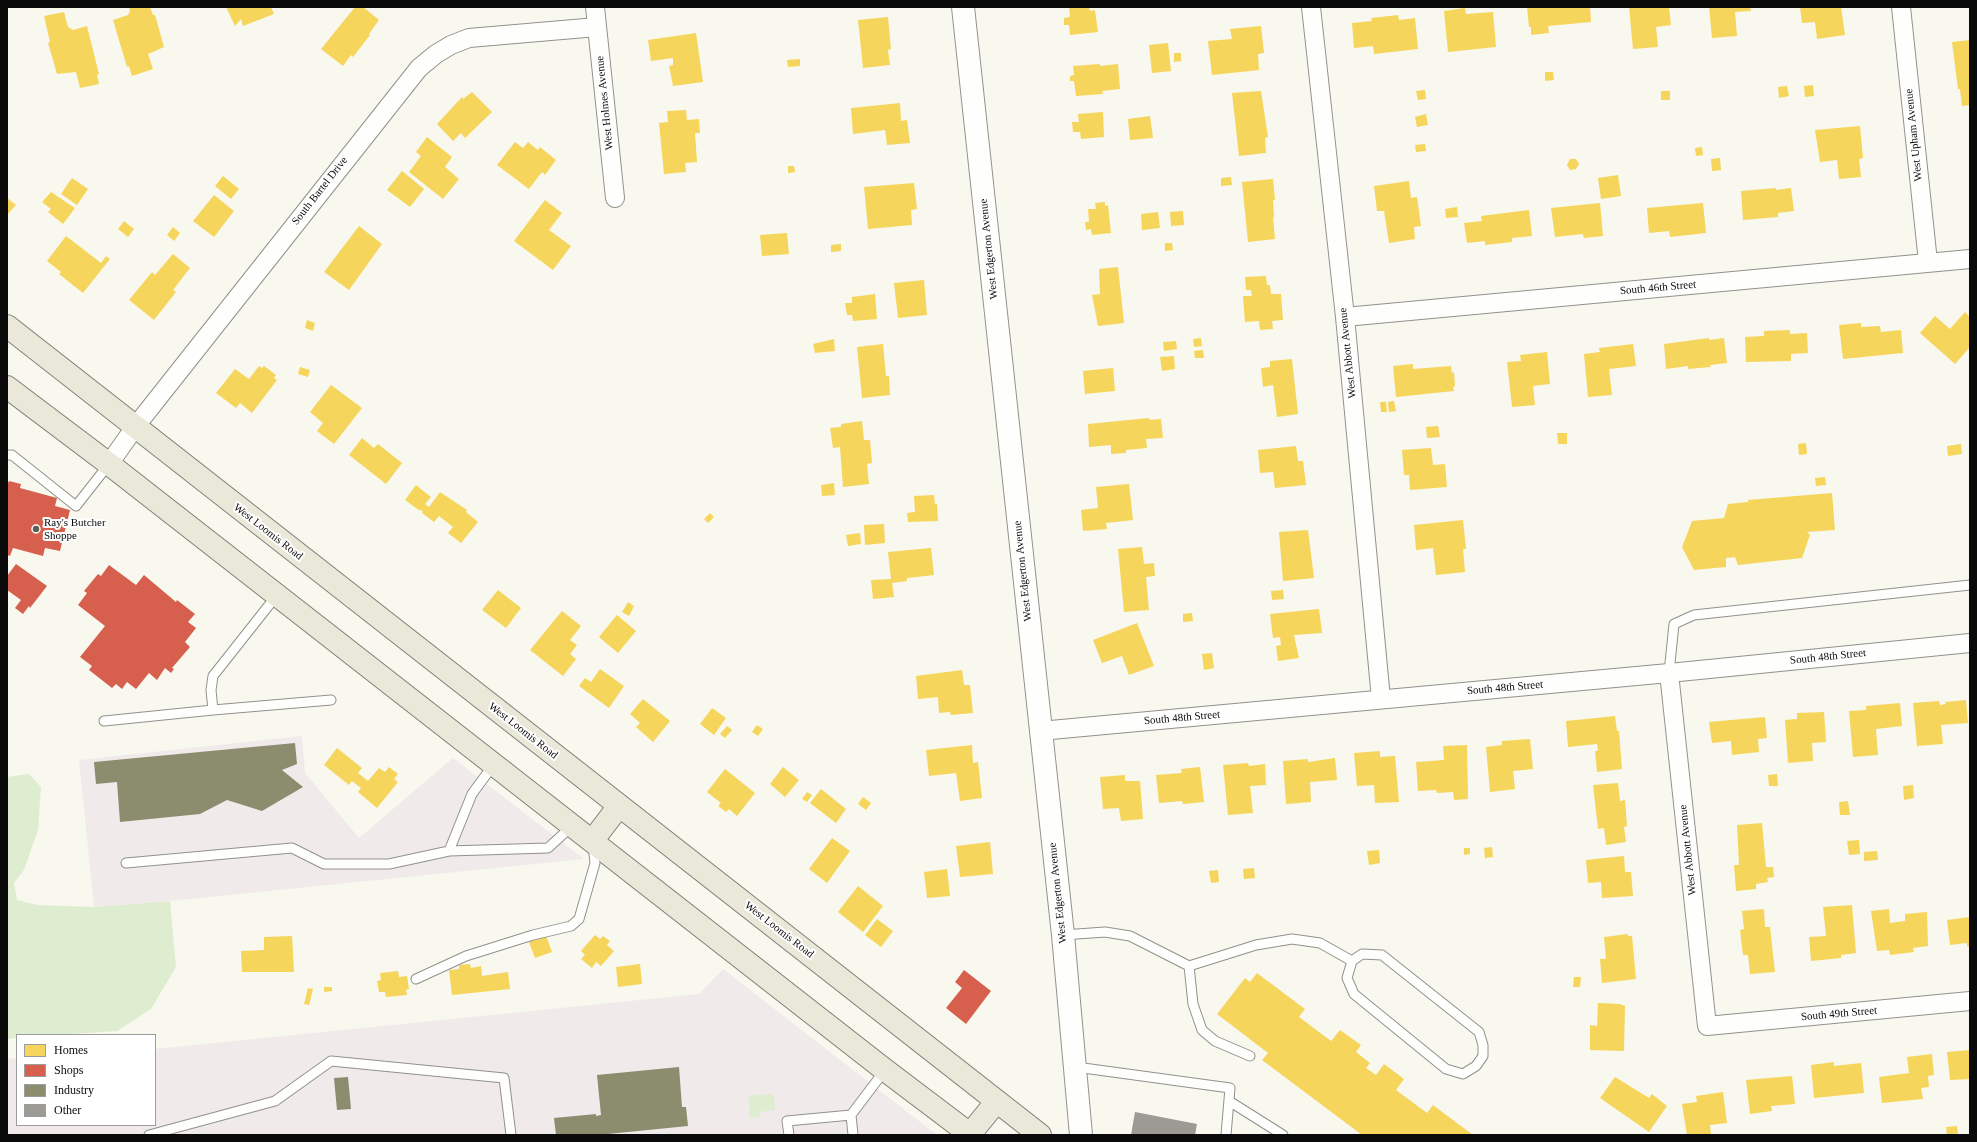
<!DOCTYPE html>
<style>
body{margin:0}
#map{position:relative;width:1977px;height:1142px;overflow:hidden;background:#f8f8ee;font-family:Georgia,serif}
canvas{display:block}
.frame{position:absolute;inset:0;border:8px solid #0a0a0a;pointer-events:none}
.legend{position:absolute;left:16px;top:1034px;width:140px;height:92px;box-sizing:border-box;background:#fff;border:1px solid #9d9d9d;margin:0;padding:5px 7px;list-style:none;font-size:12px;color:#0a0a0a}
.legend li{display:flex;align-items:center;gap:8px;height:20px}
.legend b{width:20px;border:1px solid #9d9d9d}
</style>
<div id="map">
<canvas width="1977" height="1142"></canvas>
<div class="frame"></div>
<ul class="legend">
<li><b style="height:11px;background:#f6d55c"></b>Homes</li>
<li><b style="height:11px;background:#d6604d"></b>Shops</li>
<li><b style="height:11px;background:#8c8c6e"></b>Industry</li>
<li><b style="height:11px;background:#9b9a94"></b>Other</li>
</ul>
</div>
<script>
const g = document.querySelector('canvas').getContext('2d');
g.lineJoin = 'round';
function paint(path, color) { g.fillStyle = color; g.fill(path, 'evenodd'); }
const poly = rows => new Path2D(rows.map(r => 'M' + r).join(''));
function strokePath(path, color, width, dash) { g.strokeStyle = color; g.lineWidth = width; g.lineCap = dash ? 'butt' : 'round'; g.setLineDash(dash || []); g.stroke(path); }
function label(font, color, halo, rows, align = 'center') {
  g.font = font + ' Georgia,serif'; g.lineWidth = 4; g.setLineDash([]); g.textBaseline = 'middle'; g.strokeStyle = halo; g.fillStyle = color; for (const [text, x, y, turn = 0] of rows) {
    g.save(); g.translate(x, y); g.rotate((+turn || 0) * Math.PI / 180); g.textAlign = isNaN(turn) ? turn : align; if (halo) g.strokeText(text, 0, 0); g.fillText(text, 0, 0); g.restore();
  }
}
const industrial = poly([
 [302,736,305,773,359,838,453,758,584,859,170,901,94,907,79,760],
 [723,969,937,1135,7,1135,7,1059,17,1058,17,1125,155,1125,155,1049,699,994]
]);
const green = poly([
 [29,774,41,787,38,830,24,870,14,883,17,900,37,905,94,907,170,901,176,967,151,1009,117,1031,57,1035,17,1035,17,1038,7,1039,7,777],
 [771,1094,774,1097,775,1110,760,1112,760,1117,750,1118,749,1096]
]);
const homes = poly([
 [129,7,150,7,153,15,155,15,164,47,148,54,153,69,132,76,129,66,127,67,113,20,128,15,130,11],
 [226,7,271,7,274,14,243,26,241,19,235,26],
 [355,7,363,7,379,20,369,34,370,35,353,57,351,55,343,66,321,49],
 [1069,7,1089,7,1090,11,1095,10,1098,32,1070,35,1069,25,1064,25,1064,18,1070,17],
 [1527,7,1590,7,1591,22,1548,26,1549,33,1531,35,1531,27,1529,27],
 [1629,7,1669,7,1671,25,1656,27,1658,47,1633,49],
 [1709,7,1750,7,1751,11,1735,12,1737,36,1712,38],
 [1800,7,1841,7,1845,35,1817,39,1815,22,1802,23],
 [1465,8,1466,14,1493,12,1496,47,1448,52,1444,11],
 [64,12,68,27,73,30,87,26,99,74,97,75,99,84,80,88,76,72,57,74,48,43,50,42,44,16],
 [1398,15,1399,20,1415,18,1418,49,1374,54,1373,46,1354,48,1352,23,1372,21,1371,18],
 [888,17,891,49,888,50,890,65,863,68,858,20],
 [1261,26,1264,53,1258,54,1259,70,1212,75,1208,41,1232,39,1230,29],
 [696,33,703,82,673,86,669,66,673,65,673,58,651,61,648,40],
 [1970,40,1970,105,1962,106,1960,89,1958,89,1952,42],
 [1168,43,1171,71,1152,73,1149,45],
 [1174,53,1181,53,1181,61,1174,62],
 [800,59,800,66,788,67,787,60],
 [1100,64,1100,66,1118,64,1120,89,1102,91,1103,94,1076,96,1074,81,1070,81,1070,76,1074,75,1073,66],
 [1545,72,1553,72,1554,80,1545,81],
 [1813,85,1814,96,1805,97,1804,86],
 [1787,86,1789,96,1779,98,1778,87],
 [1425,90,1426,99,1418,100,1416,91],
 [1261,91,1268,137,1265,138,1266,153,1239,156,1232,93],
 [1661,91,1670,91,1670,100,1661,100],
 [472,92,492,112,465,138,461,133,453,141,437,124,462,97,463,99],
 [900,103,901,121,907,120,910,143,887,145,885,130,853,134,851,108],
 [686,110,687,120,699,119,700,133,695,133,697,162,685,163,686,172,664,174,659,123,668,122,667,111],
 [1103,112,1104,137,1081,139,1080,132,1073,132,1072,122,1079,122,1078,114],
 [1426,114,1428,125,1417,127,1415,117],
 [1150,116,1153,138,1130,140,1128,119],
 [1860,126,1863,158,1859,159,1861,177,1839,179,1837,160,1820,162,1815,130],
 [427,137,452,157,445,167,459,179,443,199,409,172,421,156,416,152],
 [515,142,523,148,528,142,538,150,540,147,556,160,545,175,542,172,529,189,497,165],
 [1425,144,1426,151,1416,152,1415,145],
 [1702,147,1703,155,1696,156,1695,148],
 [1720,158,1721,170,1712,171,1711,159],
 [1570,159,1576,159,1579,164,1576,169,1570,170,1567,165],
 [788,166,794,166,795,172,788,173],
 [402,171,424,189,410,207,387,190],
 [1618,175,1621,196,1601,199,1598,178],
 [223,176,239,189,231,199,215,186],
 [1231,177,1232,185,1221,186,1221,178],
 [72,178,88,189,77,205,61,194],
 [1273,179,1275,200,1273,200,1274,217,1273,217,1275,239,1248,242,1242,182],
 [1409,181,1411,198,1417,197,1421,226,1414,227,1415,239,1389,243,1384,211,1377,211,1374,186],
 [914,183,917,209,911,210,912,225,868,229,864,187],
 [1776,188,1776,190,1791,188,1794,211,1778,213,1778,217,1743,220,1741,191],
 [51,192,75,208,63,224,48,212,51,209,42,202],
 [214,195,234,211,214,237,193,221],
 [7,198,16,205,7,215],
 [545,200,562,213,549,230,571,246,553,270,514,241],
 [1105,202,1105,206,1108,205,1111,233,1092,235,1091,229,1086,230,1085,222,1089,222,1088,209,1096,209,1095,203],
 [1600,203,1603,236,1584,238,1583,234,1555,237,1551,208],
 [1703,203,1706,233,1670,237,1669,231,1649,233,1647,208],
 [1457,207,1458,217,1446,218,1445,209],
 [1529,210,1532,236,1512,238,1512,242,1485,245,1485,241,1467,243,1464,223,1482,221,1481,216],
 [1183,211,1184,225,1171,226,1170,212],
 [1158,212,1160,228,1142,230,1141,214],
 [124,221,134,229,128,237,118,229],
 [359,226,382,244,349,290,324,272],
 [173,227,180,233,174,241,167,235],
 [787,233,789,254,762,256,760,235],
 [66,236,101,263,106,256,110,259,83,293,59,274,61,272,47,261],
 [1165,243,1172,243,1173,250,1165,251],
 [841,244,841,251,831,252,831,245],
 [173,254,190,268,173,290,176,292,154,320,129,300,152,272,155,275],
 [1118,267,1124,323,1098,326,1092,295,1100,294,1099,269],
 [1266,276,1267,285,1270,285,1271,294,1281,294,1283,320,1272,321,1273,329,1260,330,1259,321,1245,322,1243,296,1252,296,1251,290,1246,290,1245,277],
 [924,280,927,315,898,318,894,283],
 [875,294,877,319,853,321,852,315,847,315,845,303,852,303,852,297],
 [1965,312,1970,317,1970,347,1955,364,1920,333,1935,316,1950,329],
 [307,320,315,323,313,331,305,328],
 [1861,323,1861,327,1880,326,1881,332,1901,330,1903,353,1843,359,1839,325],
 [1790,330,1790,334,1807,333,1808,353,1791,354,1791,361,1746,362,1745,337,1764,336,1764,331],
 [1201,338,1202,346,1194,347,1193,339],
 [1709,338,1709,340,1724,338,1727,363,1710,365,1711,367,1688,369,1688,366,1666,369,1664,344],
 [834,339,835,351,815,353,813,344],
 [1176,341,1177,349,1164,351,1163,342],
 [883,344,886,376,889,376,890,395,862,398,857,347],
 [1633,344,1636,366,1609,369,1612,395,1588,397,1584,354,1600,352,1599,348],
 [1203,350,1204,358,1195,358,1194,351],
 [1547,352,1550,384,1533,386,1535,405,1512,407,1507,362,1521,361,1520,355],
 [1174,356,1175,369,1162,371,1160,357],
 [1292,359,1298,414,1277,417,1273,385,1263,387,1261,368,1270,367,1270,361],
 [1413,364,1413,369,1451,366,1452,373,1454,372,1455,386,1453,387,1454,391,1396,397,1393,366],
 [259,366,262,368,264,366,276,375,274,378,277,380,252,413,240,403,236,408,216,393,235,369,249,379],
 [300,367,310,370,308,377,298,374],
 [1113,368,1115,391,1085,394,1083,371],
 [331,385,362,408,334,444,317,431,323,423,310,412],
 [1394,401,1396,411,1389,412,1388,402],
 [1380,402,1386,402,1387,412,1381,412],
 [1149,418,1150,420,1161,419,1163,438,1146,439,1147,448,1126,450,1126,453,1111,454,1111,445,1089,447,1088,424],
 [862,421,864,440,870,440,872,463,867,464,869,484,843,487,840,447,833,448,830,428,841,427,841,424],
 [1438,426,1440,437,1427,438,1426,427],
 [1557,433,1567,433,1567,444,1558,444],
 [362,438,374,448,378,444,402,463,386,484,349,455],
 [1806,443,1807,454,1799,455,1798,444],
 [1961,444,1962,454,1948,456,1947,446],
 [1296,446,1298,461,1303,461,1306,485,1275,488,1273,472,1260,473,1258,450],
 [1431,448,1433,465,1445,464,1447,487,1410,490,1409,475,1404,475,1402,450],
 [1825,477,1826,485,1816,486,1815,478],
 [834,483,835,495,822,496,821,485],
 [1129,484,1133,520,1106,523,1107,529,1083,531,1081,510,1098,508,1096,487],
 [416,485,431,497,425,504,429,507,440,492,467,510,466,512,478,522,461,543,448,533,453,527,439,516,434,522,422,513,423,512,420,509,420,511,405,500],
 [1832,493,1835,530,1807,532,1810,535,1802,558,1738,565,1735,557,1726,558,1726,567,1694,570,1682,547,1692,521,1724,518,1728,504,1748,502,1748,500],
 [934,495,935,504,937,504,938,521,908,522,907,513,915,512,914,496],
 [710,513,714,517,708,523,704,519],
 [1463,520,1466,549,1463,549,1465,572,1436,575,1433,548,1416,550,1414,525],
 [884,524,885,543,865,545,864,525],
 [1308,530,1314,578,1283,581,1279,532],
 [860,533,861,544,848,546,846,535],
 [1142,547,1144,564,1154,563,1155,576,1146,577,1149,610,1124,612,1118,549],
 [931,548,934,575,907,578,907,581,892,583,894,597,873,599,871,580,891,579,888,552],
 [498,590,521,608,506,628,482,610],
 [1283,590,1284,599,1272,600,1271,591],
 [628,602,634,606,629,616,622,612],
 [1319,609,1322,633,1294,635,1299,658,1278,661,1276,646,1281,645,1280,637,1273,638,1270,614],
 [562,611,581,626,570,640,577,645,570,654,576,659,563,676,530,650],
 [1192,613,1193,621,1183,622,1183,614],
 [617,615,636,631,618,653,599,637],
 [1137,623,1154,666,1129,675,1122,656,1102,663,1093,640],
 [1212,653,1214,668,1204,670,1202,654],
 [600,669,624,686,609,708,579,686,585,678,591,682],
 [962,670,964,685,970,685,973,713,951,715,950,712,939,713,938,697,918,699,916,676],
 [643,699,670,721,653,742,636,727,640,723,630,714],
 [1966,700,1968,723,1941,725,1943,744,1917,746,1913,703,1939,701,1940,705,1946,704,1945,702],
 [1900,703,1902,726,1876,729,1878,755,1853,757,1849,711,1866,710,1866,706],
 [712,708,726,718,714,735,700,724],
 [1824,712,1826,742,1812,743,1813,761,1788,763,1785,720,1797,719,1797,713],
 [1615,716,1617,731,1619,731,1622,769,1597,772,1595,751,1598,751,1597,744,1568,747,1566,721],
 [1765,717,1767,738,1758,739,1759,752,1732,755,1731,741,1712,743,1709,722],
 [757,725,763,729,758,736,752,732],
 [727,726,732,730,725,738,720,734],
 [1530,739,1533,769,1513,771,1515,789,1490,792,1486,747,1502,745,1502,741],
 [972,745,973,763,978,762,982,798,960,801,956,773,929,776,926,750],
 [1467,745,1468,799,1454,800,1453,792,1437,793,1436,790,1418,791,1416,762,1444,760,1443,746],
 [337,748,362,768,358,773,368,781,379,768,385,772,389,767,398,774,394,779,398,782,377,808,358,792,361,788,352,781,349,785,324,765],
 [1380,751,1380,757,1395,756,1399,802,1375,803,1374,785,1357,786,1354,753],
 [1335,758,1337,780,1310,782,1311,802,1286,804,1283,761,1308,759,1308,762],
 [1248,763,1249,766,1265,764,1266,785,1250,786,1253,813,1228,815,1223,765],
 [783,767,799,780,785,797,770,784],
 [1200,767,1204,802,1183,804,1182,801,1159,803,1156,775,1182,773,1181,769],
 [725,769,755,793,737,816,729,809,726,812,718,806,721,803,707,792],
 [1777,774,1778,786,1769,786,1768,775],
 [1125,775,1125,781,1140,781,1143,819,1121,821,1119,808,1103,809,1100,777],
 [1618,783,1620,801,1625,800,1627,826,1624,827,1626,842,1606,845,1604,828,1598,829,1593,785],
 [1913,785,1914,798,1904,800,1903,786],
 [821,789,846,809,836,823,810,803],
 [807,792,812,795,807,802,802,799],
 [863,797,871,803,866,810,858,804],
 [1848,801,1850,815,1840,815,1839,802],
 [1762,823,1766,867,1773,867,1774,877,1767,878,1768,882,1756,884,1756,889,1736,891,1734,865,1739,865,1737,825],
 [832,838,850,851,827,883,809,869],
 [1859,840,1860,854,1849,855,1847,841],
 [990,842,993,874,960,877,956,846],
 [1492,847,1493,857,1485,858,1484,848],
 [1464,848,1470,848,1470,854,1464,855],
 [1379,850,1380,863,1369,865,1367,851],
 [1877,851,1878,860,1864,861,1864,852],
 [1624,856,1625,872,1631,872,1633,896,1602,898,1601,882,1588,883,1586,860],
 [1254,868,1255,878,1244,879,1243,869],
 [947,869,950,896,927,898,924,872],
 [1218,870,1219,882,1211,883,1209,871],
 [858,886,883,906,863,932,838,912],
 [1852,905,1856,953,1841,955,1841,958,1811,961,1809,937,1826,936,1823,907],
 [1764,909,1765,927,1770,927,1775,972,1750,974,1748,955,1743,955,1740,930,1744,929,1742,911],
 [1889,909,1890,923,1905,921,1905,914,1927,912,1928,946,1913,948,1914,952,1890,955,1889,950,1877,951,1871,911],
 [1970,917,1970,946,1967,946,1967,943,1950,945,1947,920],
 [877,919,893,931,881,947,865,935],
 [1628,934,1628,936,1632,936,1636,979,1602,983,1600,959,1606,959,1604,937],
 [595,935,600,939,603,936,610,941,607,945,614,951,601,966,596,962,592,968,581,959,585,955,581,951],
 [292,936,294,972,242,972,241,951,264,950,264,937],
 [546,936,552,952,535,958,529,942],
 [470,964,471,968,481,966,482,976,508,972,510,989,452,995,449,970,459,969,459,965],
 [640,964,642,984,618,987,616,967],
 [398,971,399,977,407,976,409,989,406,990,407,995,386,997,385,992,379,992,377,981,381,980,380,973],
 [1257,973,1305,1009,1299,1017,1331,1041,1340,1030,1361,1045,1356,1052,1370,1063,1366,1068,1376,1075,1384,1064,1404,1079,1396,1090,1427,1113,1433,1105,1473,1135,1362,1135,1262,1060,1268,1053,1217,1014,1245,978,1250,982],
 [1574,977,1581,977,1580,987,1573,987],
 [324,987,332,987,332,991,324,992],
 [308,988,313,989,309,1005,304,1004],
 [1598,1003,1620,1004,1625,1006,1624,1051,1590,1050,1590,1025,1597,1026],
 [1970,1050,1970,1079,1950,1080,1947,1052],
 [1932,1054,1934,1075,1928,1076,1929,1087,1921,1088,1923,1099,1882,1103,1879,1077,1909,1073,1907,1057],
 [1834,1062,1834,1066,1861,1063,1864,1093,1814,1098,1811,1065],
 [1792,1076,1795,1104,1771,1106,1772,1111,1750,1114,1746,1080],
 [1615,1077,1649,1098,1652,1094,1667,1106,1649,1132,1600,1098],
 [1723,1092,1727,1123,1710,1125,1711,1135,1687,1135,1682,1104,1697,1102,1696,1096],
 [1957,1126,1958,1135,1947,1135,1946,1127]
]);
const shops = poly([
 [9,481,21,484,20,488,57,498,55,506,70,510,60,551,45,548,43,556,13,548,10,556,7,555,7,485],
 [16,564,47,586,30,608,29,606,23,614,15,608,21,600,7,590,7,576],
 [109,565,136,585,144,575,176,602,177,600,195,614,188,622,196,628,185,642,190,647,172,668,174,669,171,673,165,668,157,680,149,673,136,689,127,682,122,689,116,684,112,688,89,670,92,666,80,657,105,626,78,605,87,593,84,591,98,574,101,576],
 [964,970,991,991,966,1024,946,1008,962,988,955,982]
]);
const industry = poly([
 [295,743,297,764,282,770,303,787,262,811,227,800,200,814,120,822,117,782,96,784,94,762],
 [679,1067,682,1107,686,1107,688,1126,598,1135,556,1135,554,1118,596,1114,596,1116,601,1115,597,1075],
 [348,1077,351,1109,337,1110,334,1078]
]);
const building = poly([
 [1135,1112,1197,1124,1195,1135,1131,1135]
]);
const service = poly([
 [7,455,12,455,76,506,109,464],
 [1669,673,1674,624,1694,615,1970,585],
 [213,710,331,700],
 [104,721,213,710,211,690,213,676,277,595],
 [449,851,472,794,494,764],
 [126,863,292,848,324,864,389,864,449,851,548,848,572,826],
 [1063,935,1105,932,1130,936,1189,966,1256,945,1292,939,1320,943,1352,961,1347,978,1354,994,1446,1069,1463,1074,1476,1066,1483,1056,1483,1045,1479,1032,1382,955,1362,954,1352,961],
 [1189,966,1193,1004,1202,1030,1215,1041,1250,1056],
 [416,979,466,956,533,935,571,926,579,919,595,863,593,845],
 [1076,1067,1230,1088,1226,1135],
 [1229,1101,1283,1135],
 [149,1135,275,1101,331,1061,504,1078,511,1135],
 [789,1135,787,1121,851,1115],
 [853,1135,851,1115,885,1070]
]);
const minor = poly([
 [595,7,615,198],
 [1311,7,1345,317,1381,699],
 [1901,7,1928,262],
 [1345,317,1970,259],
 [109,464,135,427,419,68,436,54,451,45,469,38,597,27],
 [1669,673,1707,1026,1970,1001],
 [1040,731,1669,673,1970,643]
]);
const tertiary = poly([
 [963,7,1063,935,1081,1135]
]);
const primary = poly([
 [7,326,1040,1135],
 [7,387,109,464,885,1070,971,1135],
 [593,840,619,806],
 [970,1134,997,1101]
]);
const markers = [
 [36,529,4,"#5d5d5a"]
];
const streetNames = [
 ["West Holmes Avenue",605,103,-96],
 ["West Upham Avenue",1914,135,-96],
 ["South Bartel Drive",320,191,-52],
 ["West Edgerton Avenue",989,249,-96],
 ["South 46th Street",1658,288,-5],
 ["West Abbott Avenue",1348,353,-96],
 ["West Loomis Road",268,532,38],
 ["West Edgerton Avenue",1023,571,-96],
 ["South 48th Street",1828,657,-6],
 ["South 48th Street",1505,688,-5],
 ["South 48th Street",1182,718,-5],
 ["West Loomis Road",523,731,38],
 ["West Abbott Avenue",1688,850,-96],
 ["West Edgerton Avenue",1058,893,-96],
 ["West Loomis Road",779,930,38],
 ["South 49th Street",1839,1014,-5]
];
const poiNames = [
 ["Ray's Butcher",44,523],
 ["Shoppe",44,536]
];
paint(industrial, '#f0eaeb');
paint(green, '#deedcf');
paint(homes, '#f6d55c');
paint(shops, '#d6604d');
paint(industry, '#8c8c6e');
paint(building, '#9b9a94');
strokePath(service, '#91918d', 11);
strokePath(minor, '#91918d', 20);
strokePath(tertiary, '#91918d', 24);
strokePath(primary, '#7e7e7a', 24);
strokePath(service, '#fefefc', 9);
strokePath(minor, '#fefefc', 18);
strokePath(tertiary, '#fefefc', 22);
strokePath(primary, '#eae8d8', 22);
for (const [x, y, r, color] of markers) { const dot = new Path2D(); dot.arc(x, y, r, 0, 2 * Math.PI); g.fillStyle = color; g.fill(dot); strokePath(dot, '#fff', 1.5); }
label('11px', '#0a0a0a', '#fff', streetNames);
label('11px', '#0a0a0a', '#fff', poiNames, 'left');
</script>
